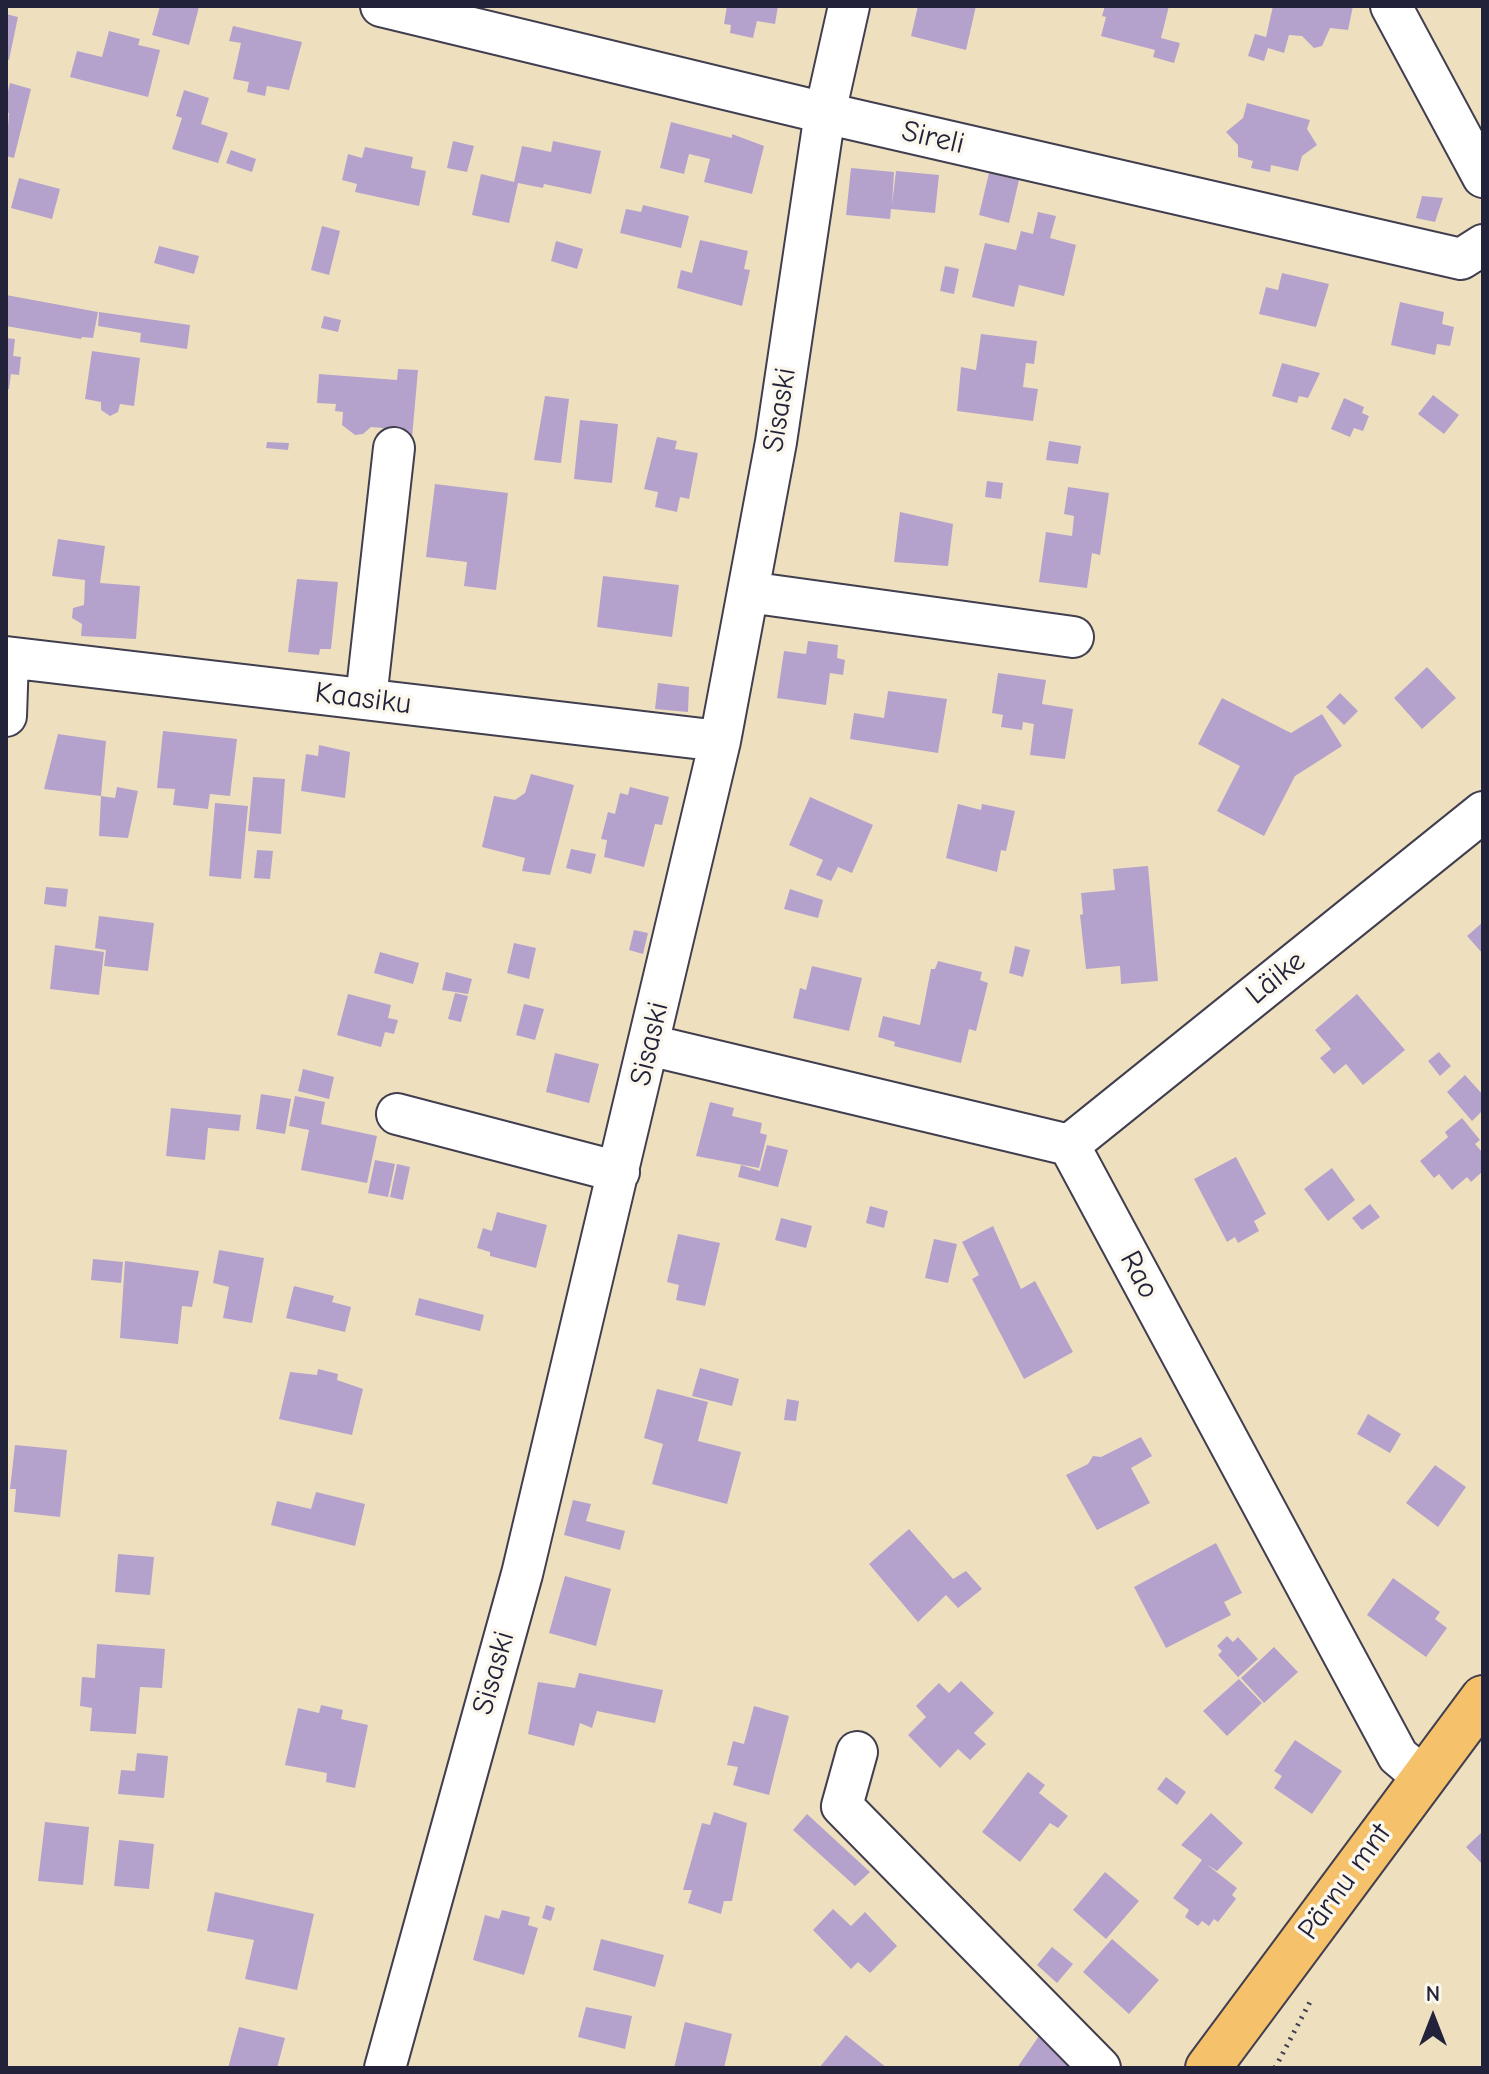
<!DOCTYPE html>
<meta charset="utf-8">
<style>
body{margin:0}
#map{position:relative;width:1489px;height:2074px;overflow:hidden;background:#eee0bf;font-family:"Comic Neue",sans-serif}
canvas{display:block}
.frame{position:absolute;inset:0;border:8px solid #22223b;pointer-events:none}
.north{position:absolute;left:1393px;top:1978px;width:80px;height:80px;-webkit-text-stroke:6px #fbf7ec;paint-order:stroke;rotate:0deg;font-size:22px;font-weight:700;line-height:32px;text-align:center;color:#22223b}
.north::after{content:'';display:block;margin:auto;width:28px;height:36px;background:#22223b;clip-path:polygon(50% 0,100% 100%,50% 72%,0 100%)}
</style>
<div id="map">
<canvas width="1489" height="2074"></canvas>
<div class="frame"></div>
<div class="north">N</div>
</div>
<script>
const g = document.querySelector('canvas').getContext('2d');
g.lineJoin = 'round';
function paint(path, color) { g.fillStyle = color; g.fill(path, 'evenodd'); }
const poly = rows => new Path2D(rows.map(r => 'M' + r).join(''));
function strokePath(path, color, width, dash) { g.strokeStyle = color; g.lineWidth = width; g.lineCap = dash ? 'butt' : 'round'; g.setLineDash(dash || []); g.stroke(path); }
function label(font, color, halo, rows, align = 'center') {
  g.font = font + ' "Comic Neue",sans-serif'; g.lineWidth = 7; g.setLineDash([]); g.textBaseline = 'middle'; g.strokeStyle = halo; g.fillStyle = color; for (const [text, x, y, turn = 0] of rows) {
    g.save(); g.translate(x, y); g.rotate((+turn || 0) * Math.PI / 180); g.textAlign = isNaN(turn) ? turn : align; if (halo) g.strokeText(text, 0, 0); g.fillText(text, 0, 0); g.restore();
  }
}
const building = poly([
 [160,6,199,7,189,45,152,35],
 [727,6,778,6,775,24,757,21,753,38,730,33,731,25,724,24],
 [918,6,976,6,966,50,911,36],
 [1105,6,1169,6,1161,38,1180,43,1174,63,1153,57,1155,50,1101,36,1106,17,1102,16],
 [1273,6,1353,6,1348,30,1330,28,1322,46,1314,48,1302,36,1289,35,1284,53,1268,48,1264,61,1248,56,1255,34,1266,37],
 [6,14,18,17,9,60,6,59],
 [233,26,302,42,289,90,267,86,265,96,247,92,249,82,233,79,241,43,229,41],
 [109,31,140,39,138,45,160,50,148,97,70,77,77,51,102,57],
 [10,83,31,89,14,158,6,156,9,113,6,112,6,99],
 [184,90,209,98,201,124,228,133,218,163,172,149,182,118,176,116],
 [1247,103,1310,120,1307,129,1317,145,1302,156,1298,171,1271,165,1270,172,1251,168,1253,161,1238,157,1238,145,1226,132,1243,118],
 [671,122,732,138,732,134,764,146,752,194,704,182,710,159,689,154,684,174,660,168],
 [453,141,474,146,467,172,447,168],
 [553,141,601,151,591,194,544,184,543,188,518,183,509,223,472,215,481,174,514,182,522,146,551,152],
 [365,147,413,157,411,168,426,171,419,206,355,192,357,184,342,180,348,154,362,158],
 [231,150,256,159,252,172,226,163],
 [851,168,894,172,892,205,896,171,939,175,935,213,891,209,890,219,846,215],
 [989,173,1019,180,1009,223,979,215],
 [19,178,60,189,52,219,11,208],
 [1422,196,1443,198,1435,222,1416,218],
 [643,205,689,216,681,248,620,233,626,209,641,212],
 [1038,212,1056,216,1050,238,1076,245,1064,296,1019,285,1014,307,972,297,985,243,1016,250,1021,231,1033,234],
 [322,226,340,231,329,275,311,270],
 [700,240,748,251,744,269,750,270,742,306,677,288,681,270,692,273],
 [556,241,583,249,577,269,551,261],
 [159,246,199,256,194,274,154,263],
 [945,266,959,269,954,294,940,291],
 [1282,273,1329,284,1316,327,1259,314,1266,287,1278,290],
 [6,295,98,312,93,338,82,337,81,339,6,326],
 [1400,302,1444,312,1442,324,1454,327,1450,346,1437,344,1435,355,1391,345],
 [99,312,190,325,187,349,140,342,141,333,98,326],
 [324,316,341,320,338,332,321,328],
 [981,334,1037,341,1034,364,1026,363,1023,387,1038,389,1033,421,957,411,961,367,976,370],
 [6,338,15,339,13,356,21,357,19,375,11,374,9,389,6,389],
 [92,351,140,358,134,406,120,404,118,412,110,416,101,410,101,402,85,399],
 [1282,363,1320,373,1308,398,1299,396,1297,403,1272,396],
 [398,369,418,370,412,438,393,436,393,429,371,427,363,434,355,435,342,425,343,412,335,411,336,404,317,403,319,374,397,380],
 [1433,395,1459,415,1444,434,1418,414],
 [545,396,569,399,561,463,534,460],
 [1344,398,1364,407,1362,413,1369,416,1363,431,1354,428,1350,437,1331,429],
 [580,420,618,424,612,483,574,479],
 [657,437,677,441,675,449,698,453,689,499,680,497,677,512,655,507,658,492,644,489],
 [1049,441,1081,446,1078,464,1046,460],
 [267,442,289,443,288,450,266,448],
 [987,481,1003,483,1001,499,985,497],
 [435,484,508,493,496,590,464,586,467,562,426,557],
 [1068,487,1109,493,1100,555,1092,553,1087,588,1039,582,1046,532,1072,536,1074,516,1064,514],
 [900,512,953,524,948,566,894,562],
 [58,539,105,546,100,583,140,586,136,639,81,636,82,624,72,618,73,608,84,605,85,580,52,576],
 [603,576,679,585,672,637,597,627],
 [297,579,338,582,331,649,320,649,319,655,288,652],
 [808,641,838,645,837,658,845,660,843,675,830,673,826,705,777,698,784,651,806,654],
 [1427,667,1456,698,1422,729,1394,698],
 [998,673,1046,680,1042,704,1073,709,1065,759,1030,755,1034,724,1023,722,1022,730,1001,727,1003,715,992,713],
 [658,683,689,687,688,712,655,709],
 [888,691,947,699,938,753,850,739,854,713,884,718],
 [1340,693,1358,711,1344,725,1326,707],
 [1222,698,1291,733,1322,714,1342,746,1295,776,1264,836,1217,811,1240,766,1198,744],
 [163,731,237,739,230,796,210,794,208,809,173,805,175,789,157,788],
 [58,734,106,741,101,796,115,798,117,787,138,791,128,838,99,836,101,796,44,789],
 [319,745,350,752,345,798,301,791,306,754,318,756],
 [531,774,574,785,550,875,522,871,525,858,482,847,494,796,515,800,525,793],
 [253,777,285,779,281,834,248,831],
 [630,787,669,797,662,825,655,824,644,867,604,857,607,840,601,839,608,812,615,814,620,793,628,795],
 [810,797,873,825,852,873,838,867,831,881,816,875,823,860,789,845],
 [215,803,248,806,241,879,209,876],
 [958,804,981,810,982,804,1015,811,1006,851,1001,850,997,872,946,858],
 [571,849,596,854,591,874,566,868],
 [257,850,273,851,270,879,254,878],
 [1148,866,1158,981,1121,984,1120,966,1086,969,1080,915,1083,914,1081,893,1115,890,1113,869],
 [46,887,68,889,66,907,44,904],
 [790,889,823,900,818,918,784,909],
 [99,916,154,923,148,971,104,966,106,950,95,948],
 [1483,922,1483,954,1467,936],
 [634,930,648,933,643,954,629,950],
 [514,943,536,948,529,979,507,973],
 [55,945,104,952,99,995,50,989],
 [1015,946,1030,950,1023,977,1009,973],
 [380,952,419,963,413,984,374,973],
 [938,961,982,972,980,980,988,983,976,1031,969,1029,961,1063,894,1046,895,1042,878,1037,883,1016,920,1025,931,969,935,969],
 [812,966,862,978,849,1031,793,1018,800,988,806,990],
 [446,972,472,979,468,994,442,990],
 [455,993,468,996,461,1022,448,1019],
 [348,994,391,1005,388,1018,398,1020,394,1034,385,1032,381,1047,337,1035],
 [1357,994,1405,1050,1363,1085,1346,1064,1334,1074,1320,1058,1331,1049,1315,1030],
 [524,1004,544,1009,535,1040,516,1035],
 [1439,1052,1451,1066,1440,1076,1428,1061],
 [555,1053,599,1064,589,1103,546,1092],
 [303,1069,334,1077,329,1099,298,1091],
 [1465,1075,1483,1095,1483,1110,1472,1121,1447,1092],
 [261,1094,291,1099,285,1134,256,1129],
 [295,1096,325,1102,321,1124,377,1136,367,1183,301,1170,309,1130,289,1126],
 [710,1102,734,1108,732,1116,762,1123,760,1133,767,1135,759,1168,696,1156],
 [171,1108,241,1115,239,1131,208,1128,205,1160,166,1156],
 [1462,1118,1480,1140,1475,1144,1483,1153,1483,1171,1471,1182,1467,1177,1452,1190,1439,1174,1434,1178,1420,1161,1448,1137,1445,1132],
 [767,1145,788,1150,778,1187,738,1177,741,1165,760,1171],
 [1236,1157,1266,1214,1254,1221,1259,1231,1238,1243,1235,1237,1227,1242,1194,1179],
 [375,1160,395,1164,388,1197,368,1193],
 [397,1164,410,1167,403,1200,390,1197],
 [1332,1168,1355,1200,1328,1221,1304,1189],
 [1370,1204,1380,1217,1362,1230,1352,1218],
 [870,1206,888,1211,884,1228,866,1223],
 [497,1212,547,1225,536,1268,490,1256,490,1252,477,1248,483,1228,492,1231],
 [781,1218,812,1226,806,1248,775,1240],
 [993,1226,1021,1289,1035,1281,1073,1352,1024,1379,972,1279,979,1275,962,1242],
 [678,1234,720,1243,705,1306,676,1300,679,1285,667,1282],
 [934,1239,957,1244,948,1283,925,1278],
 [219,1250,264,1258,252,1323,223,1318,229,1287,213,1283],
 [93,1259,123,1262,121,1283,91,1280],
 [125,1261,199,1271,192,1307,182,1306,178,1344,120,1338],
 [294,1286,334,1296,332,1302,351,1307,345,1332,286,1318],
 [419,1298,484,1315,480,1331,415,1315],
 [700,1368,739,1379,732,1406,692,1396],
 [318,1369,338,1374,337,1380,363,1389,352,1435,279,1419,290,1372,317,1375],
 [657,1389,708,1402,698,1441,741,1452,727,1504,652,1484,663,1444,644,1438],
 [787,1399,799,1401,796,1421,784,1420],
 [1368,1414,1401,1434,1390,1453,1357,1434],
 [1141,1437,1152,1456,1131,1468,1150,1503,1097,1530,1066,1475,1088,1464,1093,1456,1101,1457],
 [15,1445,67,1450,60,1517,14,1512,16,1489,10,1489],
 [1435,1465,1466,1487,1438,1527,1406,1503],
 [316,1492,365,1504,355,1546,271,1525,277,1501,311,1509],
 [573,1500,591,1504,586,1521,625,1531,620,1550,564,1535],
 [909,1529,953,1579,966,1571,982,1589,958,1608,946,1595,918,1622,869,1564],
 [1216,1543,1242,1593,1224,1602,1231,1615,1166,1648,1134,1587],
 [118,1554,154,1557,150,1595,115,1592],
 [565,1576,611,1589,596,1646,549,1633],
 [1393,1578,1440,1612,1435,1619,1447,1628,1426,1657,1367,1615],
 [1227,1636,1233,1642,1238,1637,1258,1659,1238,1677,1218,1655,1222,1651,1217,1646],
 [97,1644,165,1649,162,1688,140,1687,136,1734,90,1731,92,1708,80,1706,82,1677,95,1678],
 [1274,1647,1298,1672,1264,1703,1241,1678],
 [579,1673,663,1690,655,1723,597,1711,592,1728,580,1723,574,1746,528,1734,538,1682,575,1688],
 [1239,1679,1262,1703,1227,1736,1203,1711],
 [961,1681,994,1713,974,1733,986,1744,970,1760,958,1749,940,1768,908,1735,926,1717,916,1706,939,1683,949,1693],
 [321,1705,343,1710,341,1719,368,1725,355,1788,326,1782,327,1773,285,1765,298,1708,319,1713],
 [754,1706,789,1716,769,1795,733,1785,738,1767,727,1765,733,1741,744,1744],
 [1295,1740,1342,1771,1312,1814,1274,1788,1282,1776,1274,1771],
 [137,1753,168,1756,164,1798,118,1794,121,1770,135,1771],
 [1028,1772,1045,1785,1039,1793,1068,1816,1058,1828,1050,1823,1020,1862,982,1832],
 [1166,1777,1186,1792,1177,1805,1157,1789],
 [714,1812,747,1823,732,1901,724,1901,721,1914,688,1903,692,1890,683,1890,702,1823,710,1825],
 [1211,1813,1243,1843,1217,1871,1206,1864,1237,1888,1232,1895,1236,1899,1218,1922,1214,1919,1209,1926,1202,1921,1198,1926,1185,1917,1189,1910,1173,1898,1202,1860,1181,1845],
 [807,1814,870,1872,855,1886,793,1830],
 [45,1822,89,1827,83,1885,38,1881],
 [1483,1831,1483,1865,1466,1847],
 [119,1840,154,1844,149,1889,114,1886],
 [1105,1872,1139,1901,1106,1939,1073,1910],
 [215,1892,314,1914,297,1990,245,1979,254,1940,207,1931],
 [546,1905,555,1908,551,1921,542,1918],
 [833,1909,851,1926,865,1912,897,1946,870,1973,858,1962,851,1969,813,1930],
 [502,1910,530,1917,528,1925,538,1928,524,1975,473,1960,485,1915,499,1919],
 [601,1939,664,1955,655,1987,593,1970],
 [1112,1939,1159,1980,1129,2014,1083,1972],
 [1052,1947,1073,1964,1057,1983,1037,1965],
 [586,2007,632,2016,625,2049,578,2037],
 [685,2022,732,2034,724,2068,674,2068],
 [239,2027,285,2038,277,2068,228,2068],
 [1041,2033,1077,2068,1017,2068],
 [846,2035,887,2068,819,2068]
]);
const path = poly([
 [1275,2068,1311,2000]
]);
const minor = poly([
 [381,6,825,113,1461,259,1483,245],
 [1391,6,1483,177],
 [748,592,1073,637],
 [6,657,720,741],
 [366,699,394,448],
 [6,716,8,658],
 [649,1045,1069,1145,1398,1756,1423,1777],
 [397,1114,619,1172],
 [1069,1145,1483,812],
 [857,1752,842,1806,1100,2068],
 [385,2068,522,1574,720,741,776,442,825,113,849,6]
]);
const major = poly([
 [1208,2068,1483,1698]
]);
const streetNames = [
 ["Sireli",933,138,13],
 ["Sisaski",780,410,-81],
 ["Kaasiku",363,699,7],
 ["Läike",1276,978,-39],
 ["Sisaski",650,1044,-77],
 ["Rao",1139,1275,62],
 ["Sisaski",494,1673,-74],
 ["Pärnu mnt",1345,1882,-54]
];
paint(building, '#b4a2cc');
strokePath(minor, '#413e4f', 44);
strokePath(major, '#413e4f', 48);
strokePath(path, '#413e4f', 5, [2, 6]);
strokePath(minor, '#fff', 40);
strokePath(major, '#f5c16b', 44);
label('30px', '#22223b', '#fbf7ec', streetNames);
</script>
